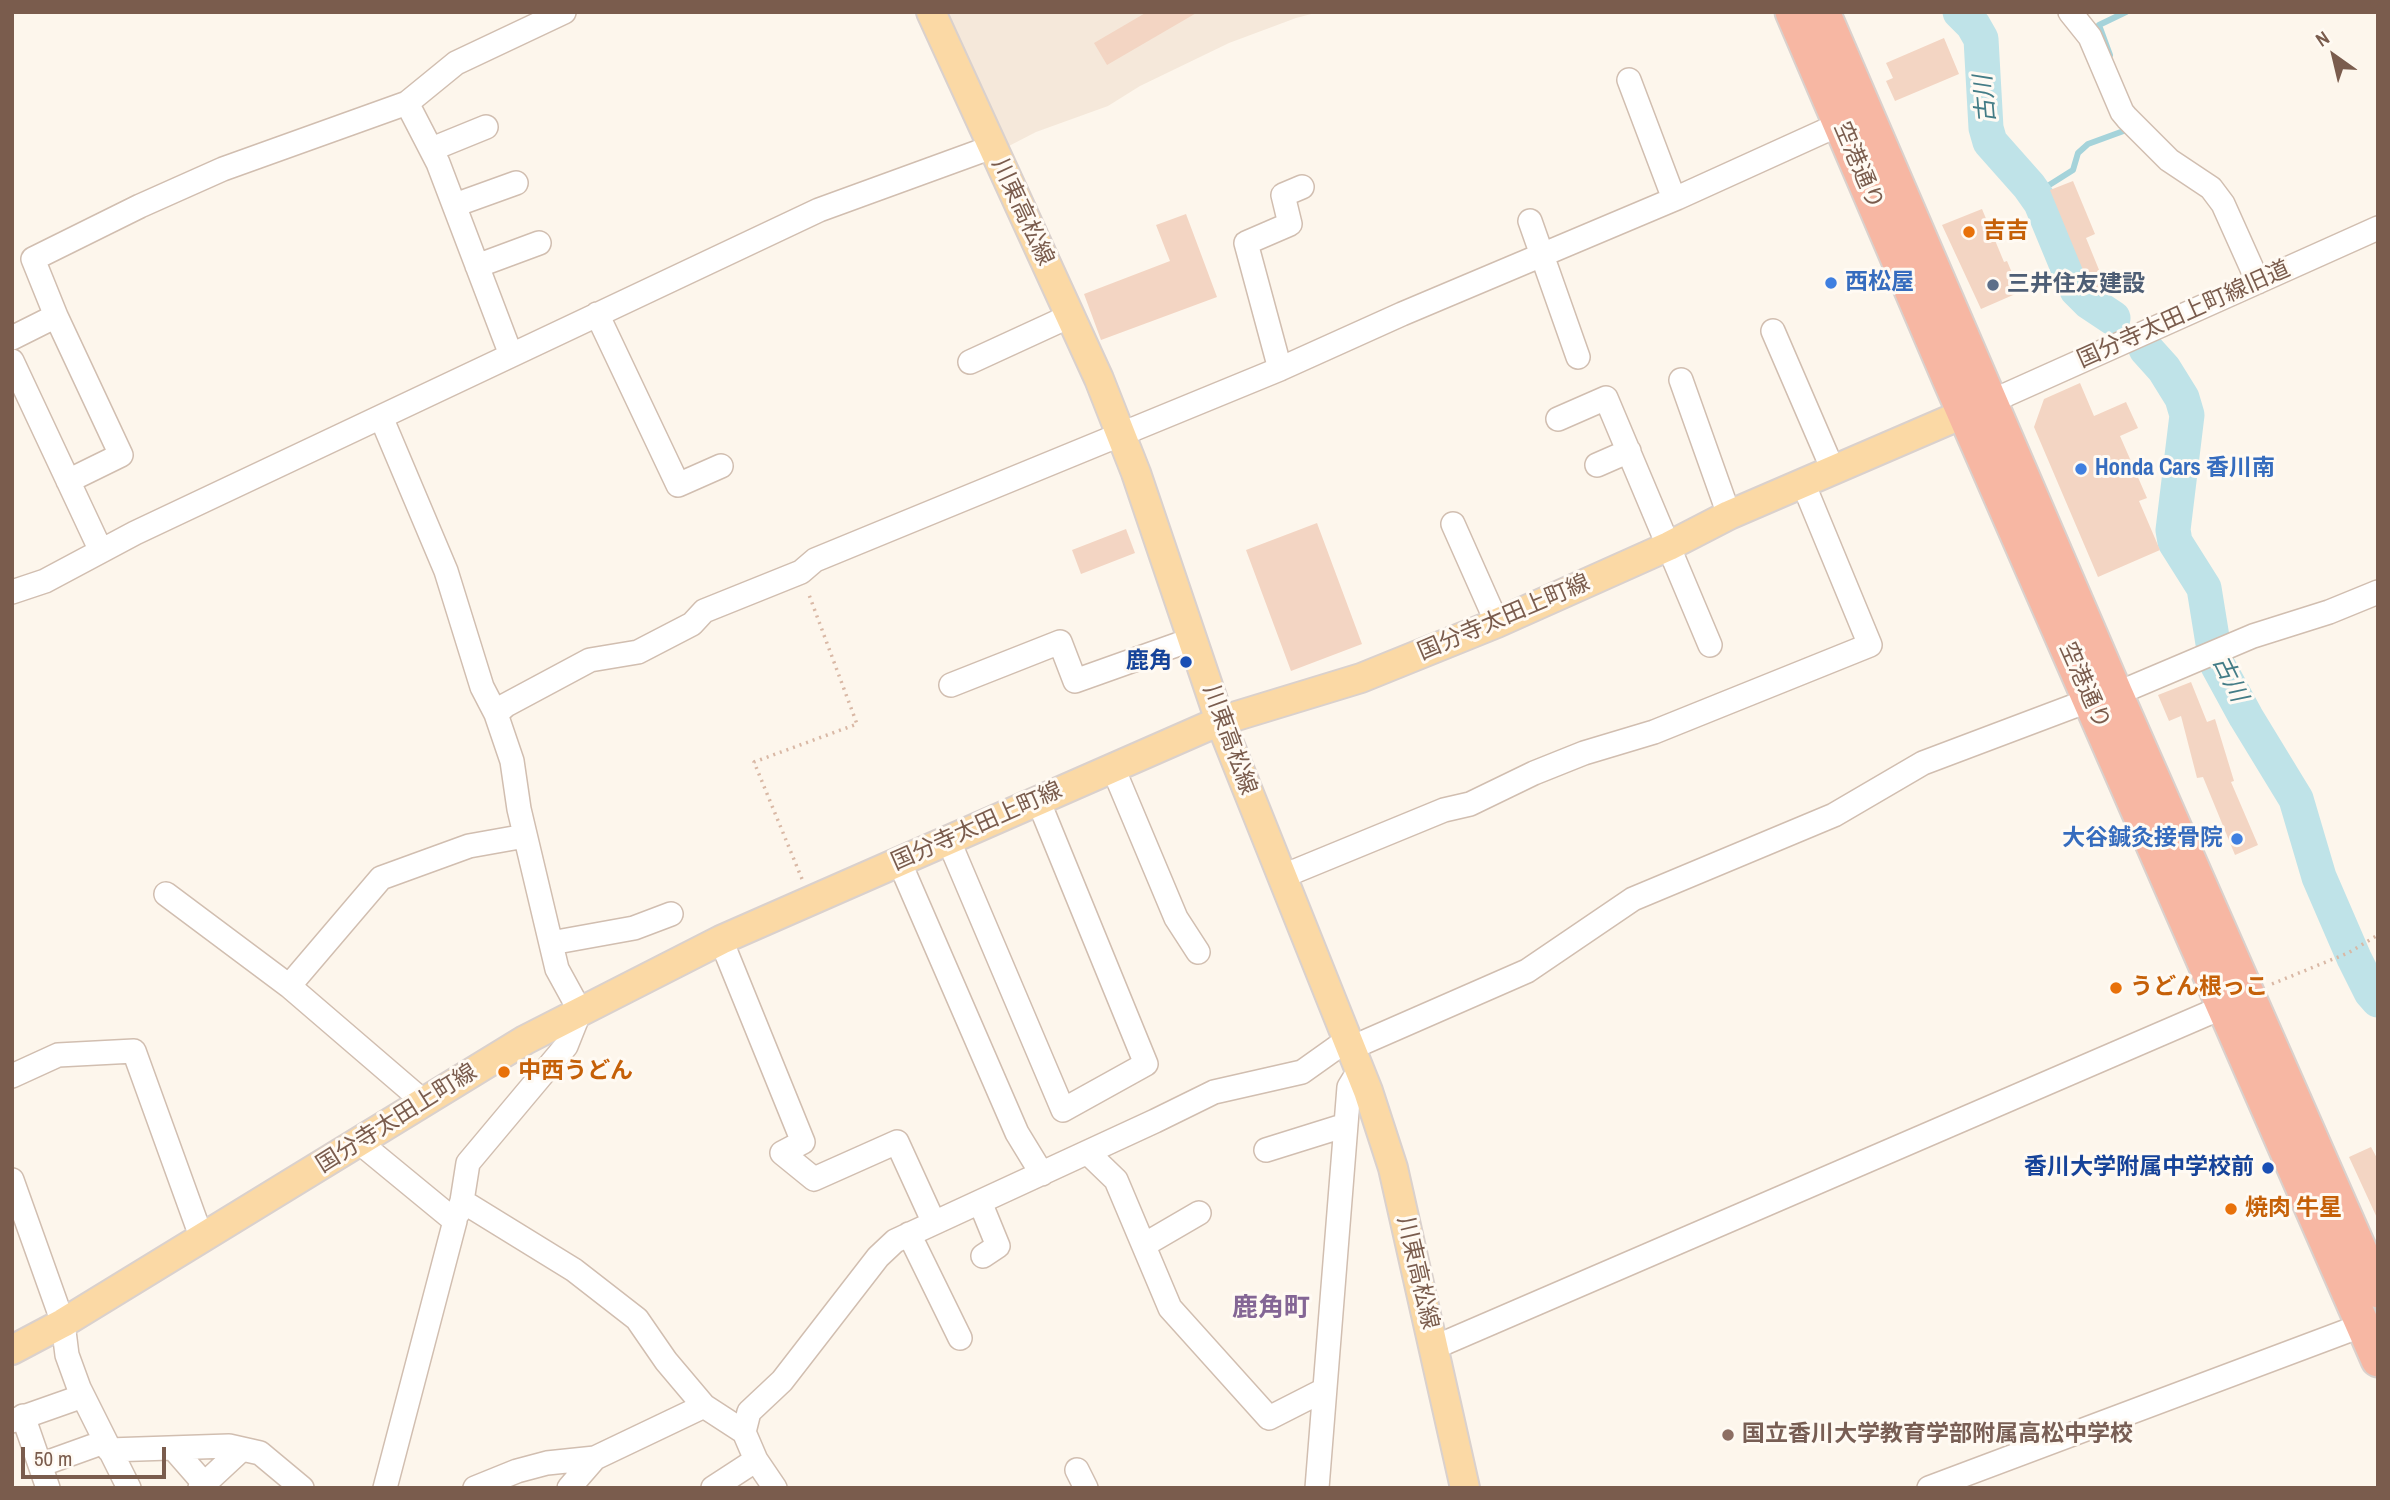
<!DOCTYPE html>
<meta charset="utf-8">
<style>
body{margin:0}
#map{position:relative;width:2390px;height:1500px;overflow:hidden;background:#fdf6ec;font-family:"Archivo Narrow",sans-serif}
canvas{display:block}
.frame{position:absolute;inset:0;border:14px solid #7a5c4d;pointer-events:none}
.north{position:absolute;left:2299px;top:21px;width:70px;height:70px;-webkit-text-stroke:5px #fffaf3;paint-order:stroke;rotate:326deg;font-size:19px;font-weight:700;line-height:28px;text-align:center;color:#7a5c4d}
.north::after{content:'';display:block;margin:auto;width:24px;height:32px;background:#7a5c4d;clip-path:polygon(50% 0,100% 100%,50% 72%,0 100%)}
.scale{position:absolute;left:21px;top:1447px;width:145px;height:32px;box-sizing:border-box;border:4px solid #7a5c4d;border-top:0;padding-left:9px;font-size:21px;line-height:24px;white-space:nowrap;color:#7a5c4d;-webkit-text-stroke:5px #fffaf3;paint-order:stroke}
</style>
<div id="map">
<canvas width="2390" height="1500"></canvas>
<div class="frame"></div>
<div class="north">N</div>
<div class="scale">50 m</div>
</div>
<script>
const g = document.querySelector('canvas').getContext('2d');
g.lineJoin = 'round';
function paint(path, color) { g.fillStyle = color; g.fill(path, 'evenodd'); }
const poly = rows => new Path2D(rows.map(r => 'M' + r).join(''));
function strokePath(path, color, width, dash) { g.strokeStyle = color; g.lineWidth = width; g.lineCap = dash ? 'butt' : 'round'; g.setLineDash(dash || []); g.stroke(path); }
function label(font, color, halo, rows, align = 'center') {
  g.font = font + ' "Archivo Narrow","Noto Sans JP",sans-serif'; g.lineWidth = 6; g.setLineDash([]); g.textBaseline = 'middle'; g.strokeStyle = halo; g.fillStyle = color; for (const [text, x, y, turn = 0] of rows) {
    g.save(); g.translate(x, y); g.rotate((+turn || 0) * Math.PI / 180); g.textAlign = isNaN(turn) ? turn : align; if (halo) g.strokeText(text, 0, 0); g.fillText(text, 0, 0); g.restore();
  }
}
const residential = poly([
 [944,12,1319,12,1296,18,1229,43,1140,86,1108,106,1036,132,1005,148]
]);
const stream = poly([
 [2110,55,2099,25,2126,12],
 [2035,194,2073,170,2078,153,2088,144,2129,129]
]);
const river = poly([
 [1960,12,1973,25,1981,39,1986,128,1990,142,2029,186,2041,203,2077,290,2089,302,2113,318],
 [2146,349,2164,369,2182,398,2187,415,2173,530,2175,542,2204,588,2216,662,2246,717,2296,799,2319,877,2354,958,2371,992,2378,1000]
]);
const building = poly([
 [1147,12,1198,12,1107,65,1094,43],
 [1944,38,1959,74,1895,101,1886,81,1893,78,1886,63],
 [2073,181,2095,234,2086,238,2106,287,2092,292,2050,190],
 [1982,209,2004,262,2007,261,2020,292,1981,309,1942,225],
 [1186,214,1217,297,1101,340,1084,294,1170,261,1156,225],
 [2080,383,2094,416,2126,402,2138,428,2120,436,2147,498,2139,501,2160,550,2098,577,2034,427,2044,399],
 [1317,523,1362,644,1291,671,1246,550],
 [1126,529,1135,553,1081,574,1072,550],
 [2191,682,2207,722,2215,719,2234,781,2231,782,2258,845,2235,855,2203,777,2197,778,2181,716,2169,721,2158,695],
 [2371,1147,2378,1160,2378,1220,2349,1157]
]);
const path = poly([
 [802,879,754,762,857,724,808,592],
 [2272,984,2348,953,2378,935]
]);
const minor = poly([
 [2070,12,2090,37,2122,112,2127,118,2169,160,2211,188,2223,204,2258,282],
 [1629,80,1674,199],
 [407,103,438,163,511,355],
 [432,149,486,127],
 [455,205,516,183],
 [1530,221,1578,357],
 [477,266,539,243],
 [597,314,678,485,721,466],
 [56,316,33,259,140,206,223,169,407,103,456,63,564,12],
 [1773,331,1833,470],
 [12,338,56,316,121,455,68,481],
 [12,361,101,551],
 [970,362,1070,316],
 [1280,369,1246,243,1290,224,1283,195,1302,187],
 [1681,380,1729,515],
 [1990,402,2378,228],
 [381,417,446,571,482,687,496,714,512,761,519,809,557,969,580,1011,566,1046,468,1163,462,1201],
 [1558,419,1606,398,1710,645],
 [1597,465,1629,451],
 [1453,524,1497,623],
 [12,592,45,581,135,533,819,210,992,147],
 [951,685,1060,642,1075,681,1193,639],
 [2116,694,2253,636,2329,612,2378,592],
 [496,714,506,705,590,660,638,652,692,624,704,611,801,572,815,560,1280,369,1402,314,1677,198,1840,124],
 [1113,768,1176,918,1198,952],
 [948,839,1063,1110,1146,1064,1038,800],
 [899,861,1017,1133,1042,1174],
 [1281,877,1444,810,1470,804,1534,773,1584,753,1654,732,1870,645,1803,483],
 [166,894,289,986],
 [721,940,803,1142,782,1153,814,1179,897,1142,934,1223],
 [551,943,634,928,671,914],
 [1351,1048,1527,971,1633,899,1834,815,1923,763,2090,700],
 [12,1076,58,1055,134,1051,202,1239],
 [424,1102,289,986,381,878,469,846,525,836],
 [359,1142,455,1221,385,1488],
 [1266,1150,1346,1125],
 [1088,1153,1116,1180,1170,1308,1269,1418,1324,1390],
 [12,1180,63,1323,67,1355,79,1388,129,1488],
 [980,1202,998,1246,983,1256],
 [458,1213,462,1201,574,1270,637,1319,666,1361,704,1406,744,1432],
 [909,1234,960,1338],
 [1144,1245,1199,1213],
 [1433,1348,2237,1001],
 [23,1416,48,1488],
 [12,1421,83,1396],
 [173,1448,208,1488],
 [109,1450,229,1446,260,1453,302,1488],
 [40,1465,104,1442],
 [1077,1470,1086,1488],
 [200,1488,242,1449],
 [475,1488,517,1471,547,1463,595,1458],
 [569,1488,595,1458,704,1406],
 [713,1488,756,1460],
 [775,1488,756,1460,744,1432,749,1412,782,1381,878,1257,895,1241,1155,1121,1214,1092,1302,1072,1347,1040],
 [1317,1488,1349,1087,1360,1069],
 [1929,1488,2363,1325]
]);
const major = poly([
 [931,12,1099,379,1136,473,1220,721,1368,1091,1393,1168,1465,1488],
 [12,1350,63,1323,525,1040,721,940,1220,721,1361,678,1497,623,1669,546,1729,515,1984,405]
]);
const highway = poly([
 [1792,12,1950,381,2378,1360],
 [1823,12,2116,694,2378,1291]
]);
const markers = [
 [1969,232,7,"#e8710a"],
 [1831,283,7,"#3f7fe0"],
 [1993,285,7,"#5c6f8a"],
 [2081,469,7,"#3f7fe0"],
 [1186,662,7,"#1a4fb4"],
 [2237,839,7,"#3f7fe0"],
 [2116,988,7,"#e8710a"],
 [504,1072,7,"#e8710a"],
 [2268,1168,7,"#1a4fb4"],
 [2231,1209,7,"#e8710a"],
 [1728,1435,7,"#8d6e63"]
];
const streetNames = [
 ["空港通り",1858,166,67],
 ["川東高松線",1022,212,65],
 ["国分寺太田上町線旧道",2184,315,-24],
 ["国分寺太田上町線",1504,618,-23],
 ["空港通り",2084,686,66],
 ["川東高松線",1229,740,70],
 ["国分寺太田上町線",977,827,-24],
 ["国分寺太田上町線",397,1119,-32],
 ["川東高松線",1417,1273,77]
];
const foodNames = [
 ["吉吉",1983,232],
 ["うどん根っこ",2130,988],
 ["中西うどん",518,1072],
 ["焼肉 牛星",2245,1209]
];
const shopNames = [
 ["西松屋",1845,283],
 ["Honda Cars 香川南",2095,469],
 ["大谷鍼灸接骨院",2223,839,"right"]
];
const serviceNames = [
 ["三井住友建設",2007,285]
];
const transitNames = [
 ["鹿角",1172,662],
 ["香川大学附属中学校前",2254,1168]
];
const educationNames = [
 ["国立香川大学教育学部附属高松中学校",1742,1435]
];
const waterNames = [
 ["古川",1986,99,-95],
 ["古川",2229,679,64]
];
const quarterNames = [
 ["鹿角町",1271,1309]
];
paint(residential, '#f5e8da');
strokePath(stream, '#a5d3da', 6);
strokePath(river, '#bfe3e8', 35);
paint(building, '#f3d5c3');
strokePath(minor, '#d1beb0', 26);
strokePath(major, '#dad1cd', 32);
strokePath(highway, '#dad1cd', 37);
strokePath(path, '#d9b8a5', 3.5, [2, 5]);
strokePath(minor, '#fff', 23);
strokePath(major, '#fbd9a5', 28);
strokePath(highway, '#f7b7a3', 33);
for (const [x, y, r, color] of markers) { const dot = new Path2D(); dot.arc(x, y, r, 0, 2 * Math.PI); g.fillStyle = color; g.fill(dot); strokePath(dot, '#fffaf3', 2.5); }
label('23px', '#7a5c4d', '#fffaf3', streetNames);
label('bold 23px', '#c56008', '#fffaf3', foodNames, 'left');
label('bold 23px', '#366cbe', '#fffaf3', shopNames, 'left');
label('bold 23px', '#4e5e75', '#fffaf3', serviceNames, 'left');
label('bold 23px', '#164399', '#fffaf3', transitNames, 'right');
label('bold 23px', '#785e54', '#fffaf3', educationNames, 'left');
label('italic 24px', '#437c86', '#fffaf3', waterNames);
label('bold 26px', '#846695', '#fffaf3', quarterNames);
</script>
